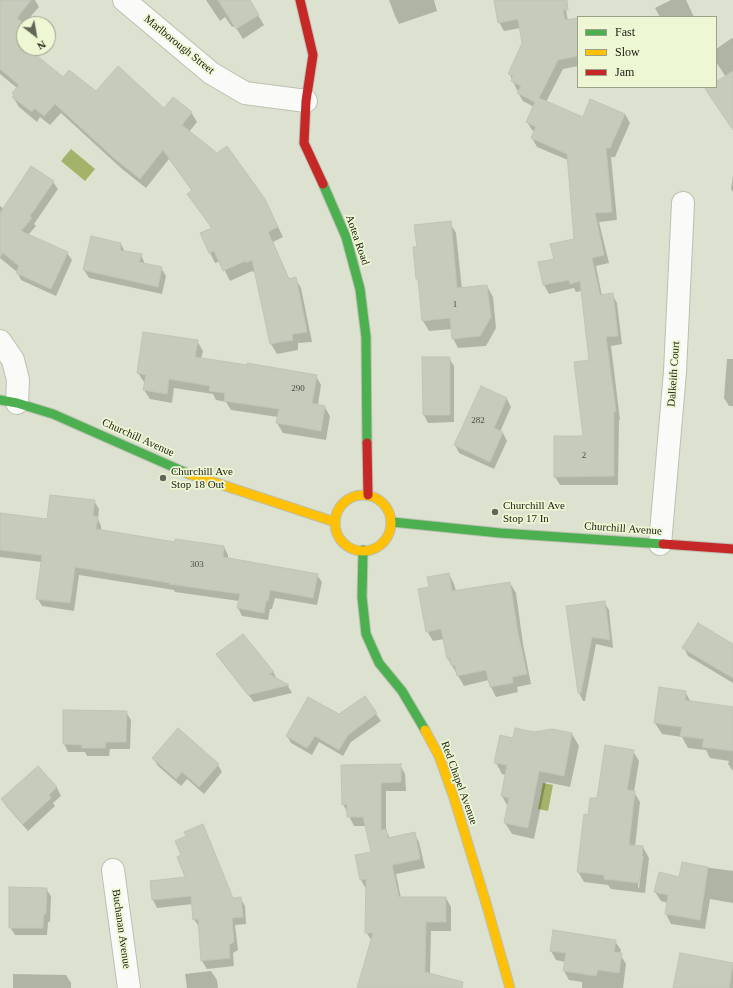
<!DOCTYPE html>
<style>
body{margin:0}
#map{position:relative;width:733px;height:988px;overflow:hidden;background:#dce2cf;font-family:Georgia,serif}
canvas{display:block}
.legend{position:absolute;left:577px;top:16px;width:140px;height:72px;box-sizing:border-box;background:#edf7d4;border:1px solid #9ba288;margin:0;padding:5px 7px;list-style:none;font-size:12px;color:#202316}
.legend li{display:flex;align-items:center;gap:8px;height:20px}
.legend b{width:20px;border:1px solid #9ba288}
.north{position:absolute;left:16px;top:16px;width:40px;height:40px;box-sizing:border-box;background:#edf7d4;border:1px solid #9ba288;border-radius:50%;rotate:149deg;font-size:11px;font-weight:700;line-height:16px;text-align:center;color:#202316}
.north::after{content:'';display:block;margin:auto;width:14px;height:18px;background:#626657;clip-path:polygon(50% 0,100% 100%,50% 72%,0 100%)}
</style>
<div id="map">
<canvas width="733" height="988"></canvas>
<ul class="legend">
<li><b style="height:5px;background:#4caf50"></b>Fast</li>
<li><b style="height:5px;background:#ffc107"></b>Slow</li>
<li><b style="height:5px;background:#c62828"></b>Jam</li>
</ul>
<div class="north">N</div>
</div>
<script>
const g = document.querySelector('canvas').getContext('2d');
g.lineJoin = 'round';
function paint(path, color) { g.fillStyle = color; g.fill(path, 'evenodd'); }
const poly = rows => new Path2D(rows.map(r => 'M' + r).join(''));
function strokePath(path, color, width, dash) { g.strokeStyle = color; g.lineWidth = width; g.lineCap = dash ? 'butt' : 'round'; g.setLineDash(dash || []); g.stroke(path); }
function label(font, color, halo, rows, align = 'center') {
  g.font = font + ' Georgia,serif'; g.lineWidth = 3.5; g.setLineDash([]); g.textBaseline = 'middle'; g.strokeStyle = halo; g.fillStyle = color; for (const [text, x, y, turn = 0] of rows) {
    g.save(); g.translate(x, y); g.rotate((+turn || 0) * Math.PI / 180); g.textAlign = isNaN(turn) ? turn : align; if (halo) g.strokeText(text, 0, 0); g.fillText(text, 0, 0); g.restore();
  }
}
const water = poly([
 [71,149,95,169,85,181,61,161],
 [543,783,553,785,548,811,538,809]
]);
const shadow = poly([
 [0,0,35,0,39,7,24,24,24,48,44,48,36,57,63,79,96,92,164,110,191,112,197,122,189,132,264,200,270,210,283,237,273,242,289,279,295,278,301,288,312,342,298,343,298,350,277,354,271,344,256,271,252,272,252,271,230,281,220,261,215,263,210,253,212,229,188,194,192,191,169,159,146,188,122,169,61,113,50,125,40,117,37,122,19,107,13,97,17,88,0,74],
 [206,0,249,0,264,25,243,39,235,26,232,27,225,17,220,21],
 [389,0,434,0,437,11,399,24,395,16],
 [495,0,564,0,568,21,578,19,578,66,563,69,546,102,583,118,625,114,630,123,615,157,611,157,617,220,599,222,609,263,596,266,602,296,612,294,617,303,622,344,611,346,620,420,619,420,618,485,560,485,555,477,584,437,590,360,582,291,576,292,574,288,549,294,544,285,539,263,555,260,575,240,568,160,537,147,532,138,535,132,532,130,527,122,534,107,523,101,518,93,519,91,517,90,509,73,523,43,521,28,504,31,499,22],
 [671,0,686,0,694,17,660,17,655,8],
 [732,38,733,39,733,121,711,87,716,87,716,83,726,77,716,62,716,49],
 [733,176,733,192,731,189],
 [53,182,58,189,34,224,36,226,28,235,67,253,72,260,56,296,21,280,17,272,0,258,0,206,4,209],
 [450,223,456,233,462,289,487,286,493,297,496,328,486,346,458,348,453,338,452,329,429,331,423,321,419,282,417,279,418,248],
 [121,244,125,252,141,255,145,264,161,268,166,276,162,294,89,278,84,270],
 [197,341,203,351,201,359,316,376,321,385,318,405,324,406,330,416,326,440,283,433,277,423,278,417,231,410,226,402,216,400,213,394,174,388,172,403,150,399,144,390,145,383,144,382,138,373],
 [449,358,454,366,454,422,428,423,424,415],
 [727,359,733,359,733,406,729,406,724,398],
 [481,388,507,399,511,407,500,432,503,433,507,441,494,469,459,453,455,445],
 [94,501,99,509,98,519,101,526,101,531,176,543,224,547,228,555,228,559,317,575,322,582,317,605,275,598,272,609,270,609,268,620,242,616,238,608,239,601,175,592,174,590,79,575,74,611,42,606,37,598,42,562,0,557,0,514,48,521],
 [449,574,454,584,456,591,510,583,516,593,523,644,531,684,517,687,518,692,496,697,491,687,489,680,464,686,448,659,444,639,433,641,427,631,430,588],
 [604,602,609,610,613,648,596,644,585,701,583,701,579,693,567,607],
 [243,635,274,673,277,680,288,686,292,693,254,702,222,662,218,655],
 [733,645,733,683,688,656,684,648],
 [685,692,691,702,733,708,733,771,728,764,729,761,710,758,706,750,688,748,682,737,662,734,655,723],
 [365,698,381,721,351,742,343,756,319,742,312,755,291,743,287,736,339,716],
 [64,711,126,712,131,720,130,749,110,749,109,756,87,756,85,752,68,752,64,744],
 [552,730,572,734,579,746,570,787,546,782,534,839,512,834,505,823,508,807,502,796,506,775,502,774,496,763,513,739],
 [633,751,639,761,634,792,640,802,635,847,643,847,649,858,645,893,611,889,608,885,584,882,578,872,589,816,598,800],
 [641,856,643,856,639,888,638,887],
 [153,758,218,765,222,772,204,794,187,779,181,786,158,766],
 [400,765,405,774,406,791,386,791,386,831,390,838,414,833,419,842,425,868,396,874,401,898,446,898,451,907,451,931,431,931,430,974,439,988,359,988,372,941,366,932,366,889,361,880,356,856,372,853,366,826,354,826,343,804],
 [38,768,57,788,61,796,53,803,55,806,28,831,7,807,2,800],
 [206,833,233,899,240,898,245,906,246,924,235,925,238,950,233,953,234,966,207,969,202,961,199,927,194,919,193,904,157,908,153,900,151,882,187,878],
 [682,864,733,871,733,903,710,899,705,929,671,924,666,914,668,903,661,901,655,892,680,879],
 [46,889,51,896,50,922,48,922,47,935,15,935,10,927],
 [615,941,621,950,620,954,626,964,623,988,582,988,582,982,569,980,564,971,565,962,556,960,551,951],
 [681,954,733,964,733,988,674,988],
 [211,971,217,980,218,988,187,988,185,974],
 [13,974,66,975,71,983,71,988,13,988]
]);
const building = poly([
 [0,0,31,0,17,18,24,24,24,48,30,48,29,49,63,77,69,70,96,91,118,66,164,108,173,97,192,112,182,125,217,153,227,146,265,199,278,227,268,232,289,279,296,277,307,332,292,334,293,340,270,344,252,260,246,263,245,261,223,271,214,251,209,253,200,233,212,228,187,194,192,190,163,150,140,179,115,159,55,104,44,116,34,108,32,112,12,97,14,94,12,93,19,85,0,69,0,0],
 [218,0,250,0,259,15,236,29,218,0],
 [494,0,567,0,568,10,563,10,565,20,578,18,578,56,558,60,539,98,583,117,590,99,625,114,610,148,606,148,612,212,595,213,604,255,592,258,600,295,613,293,618,336,606,337,616,411,614,412,614,476,554,477,554,436,583,436,574,362,589,360,580,281,570,284,569,280,543,285,538,262,554,259,550,244,574,239,567,154,531,138,536,127,526,122,535,102,517,93,521,86,511,81,513,76,508,74,522,43,518,19,498,23,494,0],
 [733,71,733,130,705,89,709,87,716,87,716,82,733,71],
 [31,166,54,181,30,216,32,218,21,231,68,252,51,289,16,273,19,266,3,253,0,257,0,213,31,166],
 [451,221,457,288,487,285,491,317,480,336,452,339,450,318,422,321,418,279,416,279,413,247,417,247,414,225,451,221],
 [91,236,121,243,120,250,142,254,139,262,162,267,158,287,83,270,91,236],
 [143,332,198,340,195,357,247,365,247,363,317,375,312,403,325,406,321,431,276,423,279,409,224,401,225,393,209,391,210,386,169,379,167,394,143,390,146,375,137,373,143,332],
 [422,357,450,357,450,415,423,415,422,357],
 [481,386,507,398,494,428,503,432,490,462,454,445,481,386],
 [50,495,95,500,93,516,98,517,96,529,175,542,175,539,224,546,223,557,318,574,313,598,270,590,268,601,266,601,264,613,237,608,240,594,169,584,170,583,75,567,70,603,36,599,42,555,0,550,0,513,47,519,50,495],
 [449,573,452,591,510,582,518,633,527,674,512,677,513,683,490,687,486,670,457,676,455,665,451,665,450,658,447,659,441,629,426,632,418,589,429,587,427,577,449,573],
 [605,601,610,640,592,637,581,693,578,693,566,606,605,601],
 [698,623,733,644,733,678,682,648,698,623],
 [243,634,274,672,269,674,289,685,248,695,216,654,243,634],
 [659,687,686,691,685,700,733,707,733,751,702,747,704,739,680,736,682,727,654,723,659,687],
 [365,696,377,713,348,735,339,750,315,736,307,748,286,736,308,697,339,714,365,696],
 [63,710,127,711,126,742,106,742,105,748,82,748,82,745,63,744,63,710],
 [178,728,219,764,199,787,182,772,176,779,152,758,178,728],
 [515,728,534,732,552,729,572,733,564,776,539,771,528,828,504,823,509,798,501,796,507,765,494,763,500,735,513,738,515,728],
 [605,745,634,750,627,790,635,791,629,845,643,846,639,883,604,879,604,875,577,872,584,814,588,815,590,798,597,798,605,745],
 [401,764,401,782,381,783,381,830,386,829,388,838,415,832,420,859,392,865,399,897,446,897,446,922,426,922,425,972,463,982,462,988,357,988,373,933,365,933,366,879,360,880,355,855,371,852,363,817,347,817,347,804,342,805,341,765,401,764],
 [38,766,57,787,49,795,51,798,23,824,1,799,38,766],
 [203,824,233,898,241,897,243,917,232,918,234,942,229,945,230,958,201,961,198,919,193,920,191,896,152,900,150,881,185,877,177,857,181,855,175,841,186,836,184,832,203,824],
 [682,862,708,867,700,920,665,914,668,895,654,892,659,872,679,877,682,862],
 [9,887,47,888,46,914,44,914,43,928,9,928,9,887],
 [553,930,616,940,614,952,622,953,619,973,598,970,596,976,563,971,566,953,550,951,553,930],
 [680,953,733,963,729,988,673,988,680,953]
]);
const street = poly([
 [124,0,211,73,245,93,306,101],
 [0,341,13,360,18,380,17,403],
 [660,544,675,372,683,203],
 [113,870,129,988]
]);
const fast = poly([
 [323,184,346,237,360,289,366,337,367,443],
 [0,400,17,403,53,414,189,474],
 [392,522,500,533,663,544],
 [363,550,362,597,366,634,379,663,402,691,425,730]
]);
const slow = poly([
 [189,474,335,522],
 '335 523a28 28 0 1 1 56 0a28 28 0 1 1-56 0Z',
 [425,730,439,756,454,798,486,903,510,988]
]);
const jam = poly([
 [300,0,313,55,306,101,304,143,323,184],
 [367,443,368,495],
 [663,544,733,549]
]);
const markers = [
 [163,478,4,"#626657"],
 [495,512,4,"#626657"]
];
const numberNames = [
 ["1",455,305],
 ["290",298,389],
 ["282",478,421],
 ["2",584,456],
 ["303",197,565]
];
const streetNames = [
 ["Marlborough Street",179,45,39],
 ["Aotea Road",357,240,71],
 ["Dalkeith Court",674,374,-86],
 ["Churchill Avenue",138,438,24],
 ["Churchill Avenue",623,529,4],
 ["Red Chapel Avenue",459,783,70],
 ["Buchanan Avenue",121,929,82]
];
const poiNames = [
 ["Churchill Ave",171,472],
 ["Stop 18 Out",171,485],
 ["Churchill Ave",503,506],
 ["Stop 17 In",503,519]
];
paint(water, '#a3b369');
paint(shadow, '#0003');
paint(building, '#c6cbbc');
strokePath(building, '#c0c4b6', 1);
strokePath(street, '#bbc0b1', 24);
strokePath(fast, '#bbc0b1', 11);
strokePath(slow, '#bbc0b1', 11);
strokePath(jam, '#bbc0b1', 11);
strokePath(street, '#fafbf8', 22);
strokePath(fast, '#4caf50', 9);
strokePath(slow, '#ffc107', 9);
strokePath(jam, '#c62828', 9);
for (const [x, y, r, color] of markers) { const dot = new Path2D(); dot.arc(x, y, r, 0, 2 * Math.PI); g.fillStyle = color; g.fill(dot); strokePath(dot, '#edf7d4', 1.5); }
label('9px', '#4b4f41', null, numberNames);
label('11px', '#202316', '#edf7d4', streetNames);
label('11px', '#202316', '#edf7d4', poiNames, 'left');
</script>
